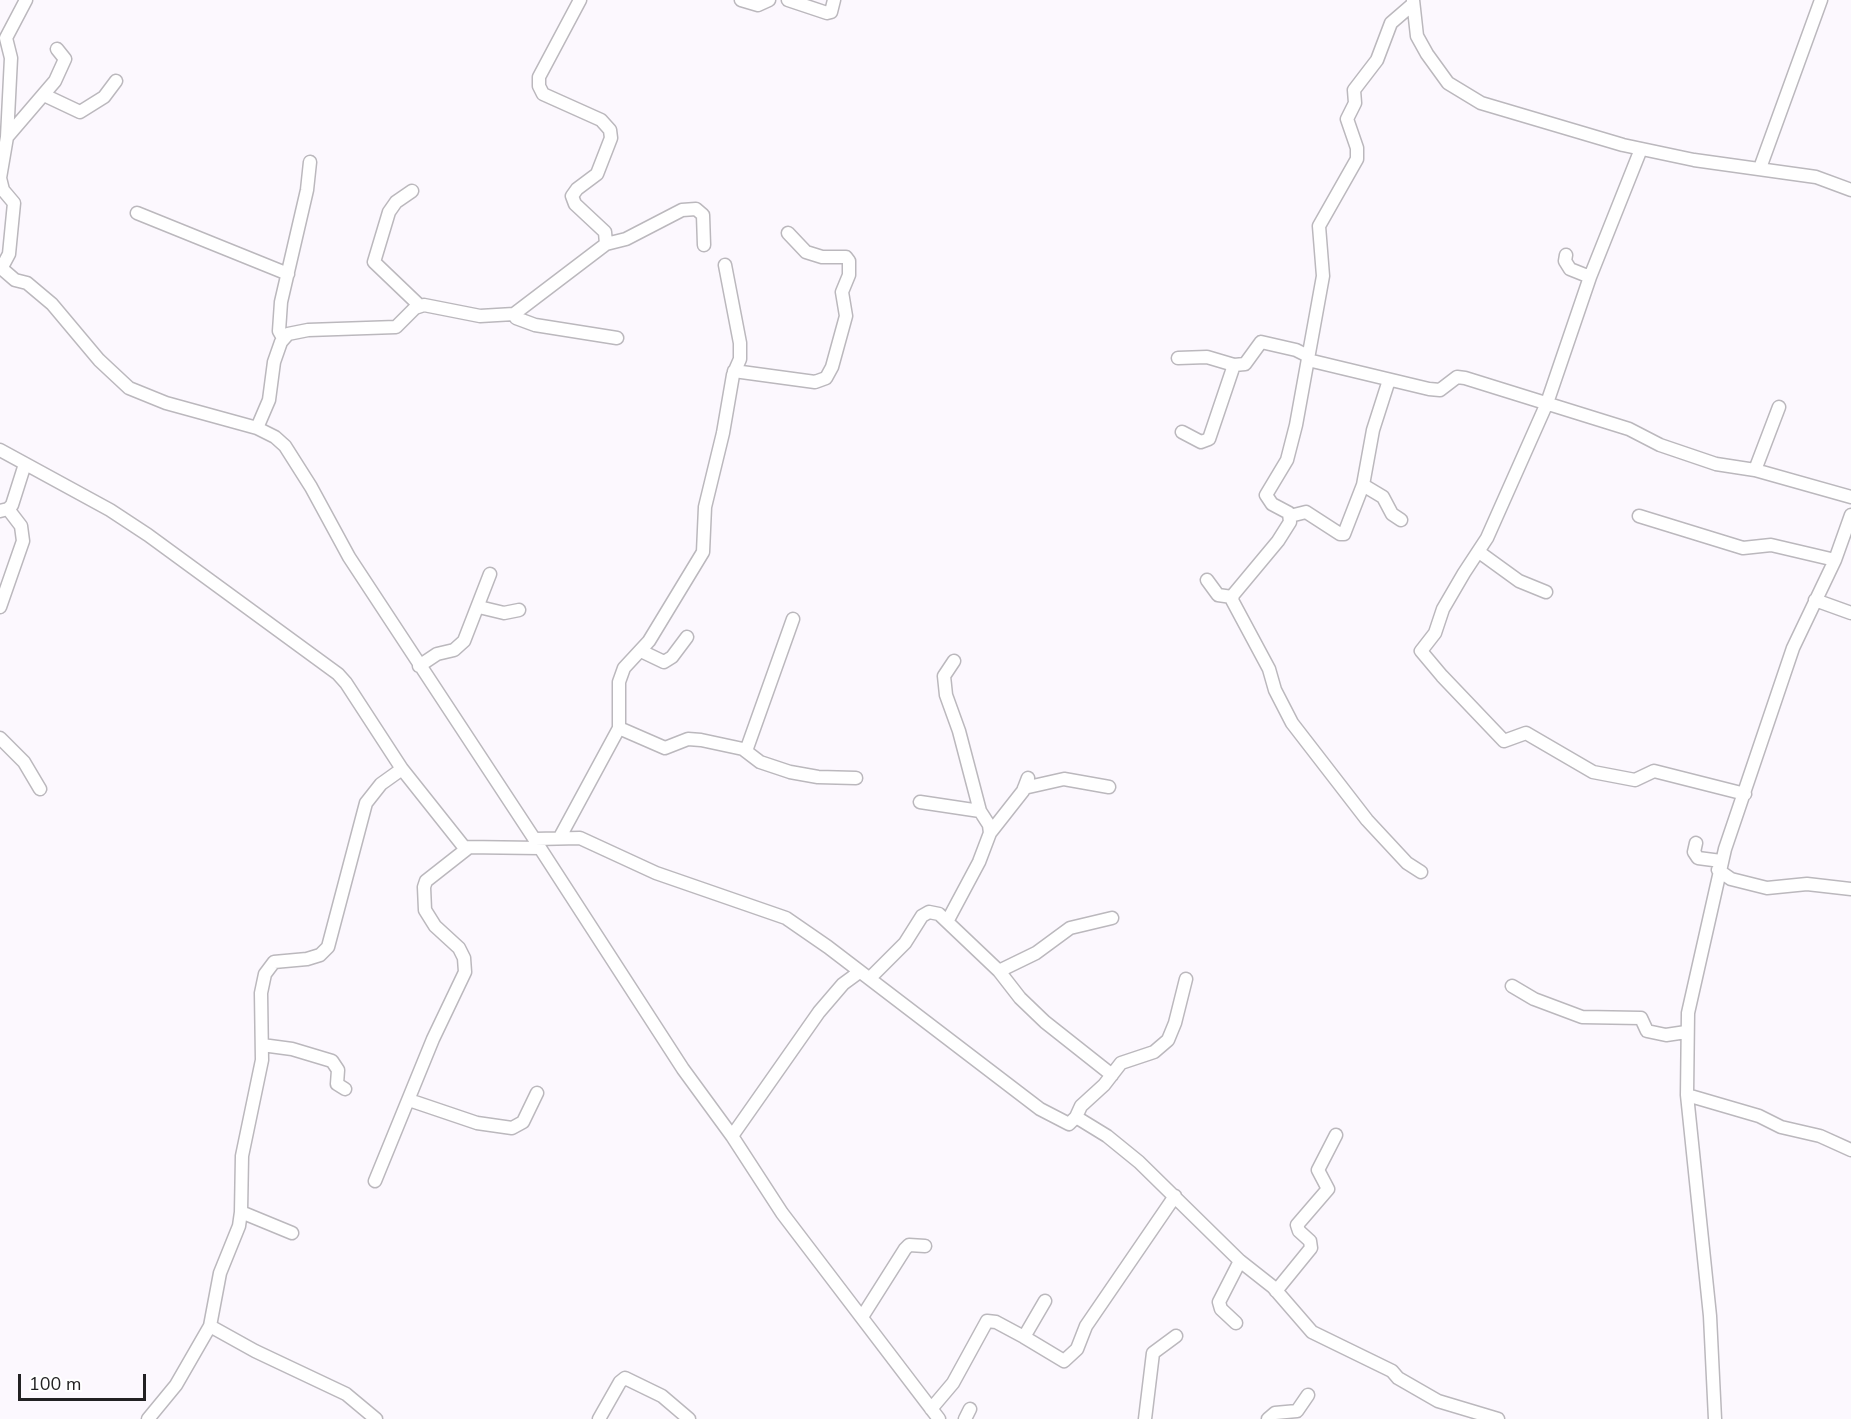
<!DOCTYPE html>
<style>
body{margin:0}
#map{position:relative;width:1851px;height:1419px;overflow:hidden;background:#fcf8fe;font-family:"Nunito Sans",sans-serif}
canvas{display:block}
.scale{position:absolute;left:18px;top:1374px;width:128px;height:27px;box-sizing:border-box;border:3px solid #222123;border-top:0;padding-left:8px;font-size:18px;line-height:21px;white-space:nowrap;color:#222123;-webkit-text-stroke:4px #fff;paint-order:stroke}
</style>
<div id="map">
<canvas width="1851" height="1419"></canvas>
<div class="scale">100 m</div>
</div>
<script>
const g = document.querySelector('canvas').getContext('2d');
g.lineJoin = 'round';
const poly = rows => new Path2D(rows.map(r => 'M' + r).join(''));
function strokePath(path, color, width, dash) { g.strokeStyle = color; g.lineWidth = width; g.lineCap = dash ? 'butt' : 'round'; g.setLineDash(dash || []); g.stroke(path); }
const minor = poly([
 [741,0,758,5,769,0],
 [788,0,827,13,831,12,834,0],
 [1413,0,1417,36,1427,54,1448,83,1481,103,1623,145,1694,160,1816,177,1851,190],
 [1413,4,1391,23,1377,60,1354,90,1355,103,1347,119,1357,148,1357,159,1319,226,1323,276,1296,425,1287,460,1266,495,1272,504,1289,513,1290,522,1278,541,1233,595,1232,600,1269,669,1275,690,1292,723,1367,820,1407,863,1421,872],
 [44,95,80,112,104,97,116,81],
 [7,137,55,81,65,59,57,49],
 [1641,149,1590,277,1547,403,1487,538,1464,573,1443,609,1435,633,1421,651,1442,676,1504,741,1526,733,1593,772,1635,780,1654,771,1745,794],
 [1760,168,1821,0],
 [412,191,396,202,389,212,374,262,420,306],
 [137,213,288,274],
 [606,244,626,239,682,210,696,209,703,215,704,245],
 [1566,255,1565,261,1570,269,1590,277],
 [0,267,15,280,27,283,52,304,99,360,129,388,166,403,257,428,275,437,285,446,311,487,349,557,539,846],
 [1,269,9,254,14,203,3,190,0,178,7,137,11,58,6,38,26,0],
 [514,314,516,318,535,325,617,338],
 [283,338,279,331,281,302,307,190,310,162],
 [1178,358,1207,357,1234,365],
 [1308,360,1429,389,1440,390,1457,377,1465,378,1629,429,1660,445,1716,464,1755,470,1851,497],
 [734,371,815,382,826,378,832,367,846,316,842,292,849,275,849,261,846,257,822,257,806,252,788,233],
 [1389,380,1373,430,1363,485,1383,497,1392,514,1401,520],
 [257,428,269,400,274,362,281,342,288,334,308,330,396,327,415,308,424,305,480,316,514,314,606,244,605,232,575,204,572,196,577,189,597,174,611,138,610,130,601,120,543,94,539,86,539,77,580,0],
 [1182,432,1201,442,1209,439,1234,365,1245,364,1261,342,1296,350,1308,356],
 [0,450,110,510,148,535,338,674,346,683,402,769,464,847,540,848,683,1069,732,1136,782,1213,939,1419],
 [1755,470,1779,407],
 [0,511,8,509,12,505,25,464],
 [1290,516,1306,512,1340,534,1344,534,1363,485],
 [1639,516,1743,548,1771,545,1835,560],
 [1479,552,1519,581,1546,592],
 [1207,580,1218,595,1232,597],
 [1815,600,1851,613],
 [0,607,23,541,21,526,8,509],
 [479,607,504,613,519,610],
 [641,651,664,662,672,657,687,637],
 [419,666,437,654,454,650,464,641,490,574],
 [619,728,665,748,688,739,701,740,743,749,760,762,790,772,818,777,856,778],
 [0,738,24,762,40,789],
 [746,751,793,619],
 [1024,788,1064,779,1109,787],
 [920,802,980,811],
 [990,833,1023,791,1028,778],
 [560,837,619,728,619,682,624,668,649,641,703,552,705,507,723,433,733,375,740,359,740,343,725,265],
 [535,839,580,838,656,873,786,918,828,947,1040,1109,1069,1124,1076,1117,1107,1136,1139,1162,1240,1261,1273,1287,1312,1332,1392,1371,1398,1378,1438,1401,1498,1419],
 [1696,843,1694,852,1698,858,1721,861],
 [1718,870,1731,879,1767,888,1807,884,1851,889],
 [948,920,979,862,990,833,989,825,980,811,959,731,946,695,944,676,954,661],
 [999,971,1036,953,1070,928,1112,918],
 [870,978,905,943,922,916,929,912,939,914,999,971,1020,998,1045,1022,1112,1075],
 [1512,986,1534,999,1582,1017,1641,1018,1647,1031,1666,1035,1686,1032],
 [262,1045,292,1049,332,1061,338,1070,337,1084,345,1089],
 [1687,1095,1759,1116,1781,1127,1820,1136,1851,1150],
 [409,1100,477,1123,512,1128,523,1122,537,1093],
 [1076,1117,1081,1106,1104,1085,1121,1063,1154,1052,1168,1040,1175,1023,1186,979],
 [732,1136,819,1012,843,984,858,973],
 [375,1181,433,1039,465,972,464,958,459,948,435,926,425,910,424,887,426,881,468,848],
 [241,1212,292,1233],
 [1276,1291,1311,1248,1310,1241,1299,1231,1297,1225,1328,1189,1318,1170,1336,1135],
 [1045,1301,1024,1337,1064,1361,1077,1349,1086,1326,1175,1196],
 [862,1317,905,1249,909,1245,925,1246],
 [1236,1323,1221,1309,1219,1302,1240,1261],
 [931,1409,953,1383,987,1321,996,1322,1024,1337],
 [148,1419,176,1385,210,1326],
 [376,1419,346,1394,255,1351,210,1326,220,1273,239,1226,241,1212,242,1156,262,1060,261,993,265,974,274,962,307,959,320,955,328,947,366,803,381,784,402,769],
 [599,1419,620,1382,625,1378,662,1396,689,1419],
 [965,1419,970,1409],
 [1145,1419,1153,1353,1176,1336],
 [1268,1419,1275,1413,1297,1411,1308,1395],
 [1715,1419,1710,1316,1687,1095,1688,1013,1725,849,1793,648,1835,560,1851,515]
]);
strokePath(minor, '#bbb8bd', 15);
strokePath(minor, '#fff', 12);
</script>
